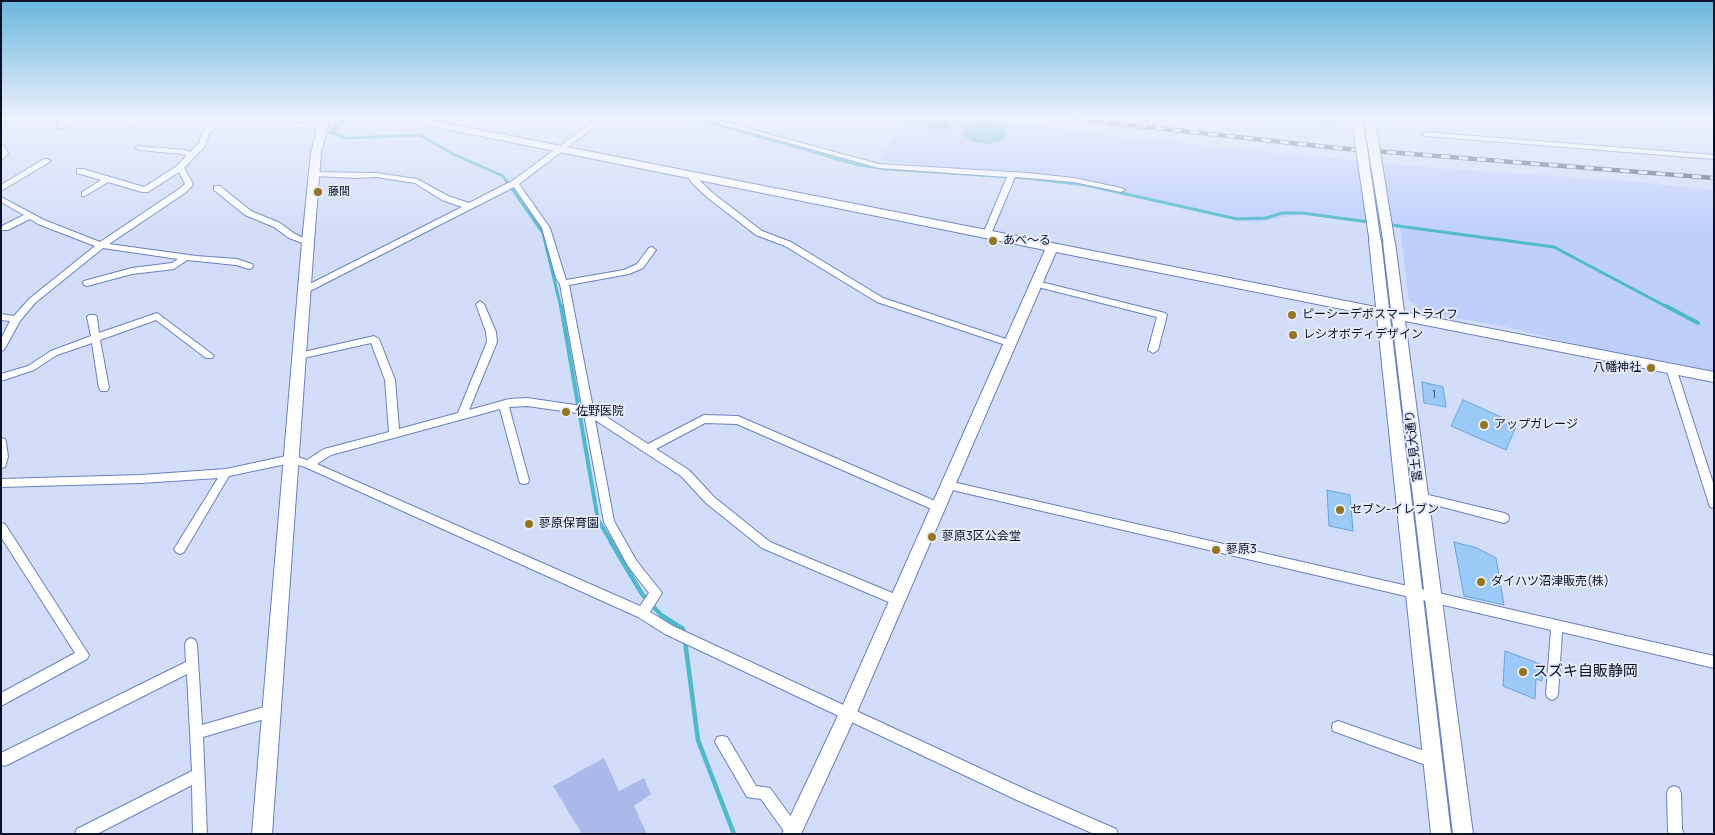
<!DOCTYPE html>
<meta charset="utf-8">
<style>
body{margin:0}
#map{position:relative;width:1715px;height:835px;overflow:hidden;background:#d2ddf9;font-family:Manrope,sans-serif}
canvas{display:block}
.frame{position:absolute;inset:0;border:2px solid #091029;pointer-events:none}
</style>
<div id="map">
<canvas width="1715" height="835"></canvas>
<div class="frame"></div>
</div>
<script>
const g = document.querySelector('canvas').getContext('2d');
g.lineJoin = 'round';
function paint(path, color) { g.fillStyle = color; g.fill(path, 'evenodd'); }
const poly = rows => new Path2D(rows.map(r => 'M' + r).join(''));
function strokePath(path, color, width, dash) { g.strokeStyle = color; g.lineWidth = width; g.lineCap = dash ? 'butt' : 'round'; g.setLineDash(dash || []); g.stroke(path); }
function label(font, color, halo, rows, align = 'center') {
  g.font = font + ' Manrope,"Noto Sans JP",sans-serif'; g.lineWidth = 4; g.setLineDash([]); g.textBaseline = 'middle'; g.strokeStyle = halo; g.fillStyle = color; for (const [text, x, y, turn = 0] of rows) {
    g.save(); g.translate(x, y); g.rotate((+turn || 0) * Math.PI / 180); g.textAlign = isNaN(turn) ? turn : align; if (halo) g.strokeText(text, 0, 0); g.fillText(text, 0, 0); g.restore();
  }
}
const built = poly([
 [904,118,976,118,1135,138,1398,165,1638,182,1714,190,1714,371,1589,347,1501,326,1445,316,1419,308,1409,300,1400,227,1303,214,1254,223,1073,181,880,161],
 [1241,118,1342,118,1344,131]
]);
const green = poly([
 [604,758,619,791,644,778,651,794,634,806,647,834,582,834,553,786]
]);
const water = poly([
 [929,118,948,118,952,125,945,130,933,129,926,123],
 [983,120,1002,126,1006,134,1004,138,1001,141,988,144,974,142,964,136,963,132,966,125]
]);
const streamFar2 = poly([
 [346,118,330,132,348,138,420,135,453,154,503,176,543,233,561,308],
 [695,118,859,165,887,169,1026,178,1086,185,1237,219,1266,218,1282,213,1302,213,1554,247,1669,308]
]);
const streamFar1 = poly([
 [561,306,598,520,612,543],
 [1666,306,1698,323]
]);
const stream = poly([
 [611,542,642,594,661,615,683,629,684,634],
 [685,641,698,740,734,834]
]);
const building = poly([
 [1422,382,1443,387,1446,407,1424,403,1422,382],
 [1463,400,1517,424,1506,450,1451,426,1463,400],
 [1327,490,1350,495,1353,531,1329,526,1327,490],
 [1454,542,1477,548,1496,558,1504,605,1464,596,1454,542],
 [1505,651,1543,665,1542,681,1536,679,1535,699,1503,686,1505,651]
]);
const minor = poly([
 [1,118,11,118,1,123,1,118],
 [68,118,77,118,63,128,57,128,57,124,68,118],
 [134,118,143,118,133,125,127,125,127,121,134,118],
 [217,118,225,118,209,134,205,146,184,168,193,184,192,186,185,193,109,244,196,256,237,259,252,264,253,266,252,268,249,269,236,265,187,260,174,269,132,274,87,286,84,285,83,283,84,281,132,268,172,263,178,259,103,248,35,303,20,321,4,350,1,351,1,339,10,321,1,320,1,314,14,316,29,299,95,246,38,224,30,219,8,230,2,230,2,226,24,215,1,202,1,197,44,220,100,242,179,189,185,184,179,172,148,192,142,192,108,182,85,196,82,196,82,192,101,180,77,173,77,169,83,169,144,187,177,166,186,156,182,154,140,150,136,148,137,146,184,150,190,152,199,143,203,131,217,118],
 [268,118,280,118,325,130,321,132,268,118],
 [598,118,606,118,519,184,550,228,566,280,624,270,637,264,649,248,652,247,656,250,643,268,629,274,569,285,593,408,648,444,704,415,738,416,942,504,943,507,942,510,938,511,934,510,737,424,705,423,656,449,689,470,714,497,770,542,902,597,904,601,902,605,898,606,762,548,706,503,681,476,595,420,614,521,636,560,662,593,650,612,673,626,1029,791,1116,829,1118,834,1094,834,1019,801,665,634,638,617,305,467,291,463,229,476,184,552,180,554,176,552,174,549,176,546,218,478,141,483,1,487,1,479,141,475,226,469,291,455,307,460,324,449,389,432,385,380,371,343,299,359,294,356,299,353,374,336,379,339,395,380,399,429,458,413,487,342,486,332,476,304,480,301,484,304,496,332,497,342,469,410,509,399,527,398,582,406,560,284,556,278,542,228,514,187,308,292,302,292,301,290,302,288,462,207,442,200,415,183,376,177,356,178,314,176,311,176,311,172,376,173,417,179,448,196,469,203,512,181,598,118],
 [527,406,584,414,604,522,628,566,649,593,640,606,317,464,331,455,500,409,519,480,520,483,524,484,528,483,529,480,509,407,527,406],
 [699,118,710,118,879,164,1028,173,1074,178,1121,188,1125,190,1121,192,1074,182,1015,177,991,234,987,237,983,234,1007,177,879,168,699,118],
 [1664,118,1683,118,1699,120,1703,122,1699,124,1668,120,1664,118],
 [1423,132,1714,155,1714,159,1426,136,1422,134,1423,132],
 [1,145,4,145,8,154,1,160,1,145],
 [44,159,47,159,51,161,1,191,1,185,44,159],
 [689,173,695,173,698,179,714,194,762,231,791,242,883,298,1012,341,1014,343,1009,346,877,302,785,246,756,235,708,198,691,182,688,175,689,173],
 [214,186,220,186,251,211,280,223,295,234,312,242,308,245,289,238,274,227,245,215,214,190,214,186],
 [1037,281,1165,313,1167,315,1158,350,1153,353,1148,350,1157,317,1034,286,1033,284,1034,282,1037,281],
 [157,313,212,354,214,356,212,358,206,358,156,320,100,340,109,388,107,391,101,391,99,388,92,343,57,355,34,370,1,381,1,374,28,366,51,351,91,336,87,317,89,315,95,315,97,317,99,333,157,313],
 [1671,365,1676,368,1714,486,1714,508,1710,507,1709,504,1666,368,1671,365],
 [1,438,5,439,6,442,8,457,5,467,1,468,1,438],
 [948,481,1714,656,1714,668,1562,632,1558,694,1556,698,1552,700,1548,698,1546,694,1551,630,948,489,944,488,943,485,944,482,948,481],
 [1420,493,1504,513,1508,515,1509,518,1508,521,1504,523,1420,501,1416,500,1415,497,1416,494,1420,493],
 [1,523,5,524,89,655,87,659,1,706,1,693,75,653,1,537,1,523],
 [191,638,195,640,197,644,202,725,271,705,276,707,277,711,276,715,271,717,203,737,207,834,193,834,192,785,97,834,75,834,77,829,192,771,187,674,9,764,4,766,1,764,1,753,186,662,185,644,187,640,191,638],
 [1338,721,1439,756,1441,761,1439,766,1434,768,1333,731,1332,727,1333,723,1338,721],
 [722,736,727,737,756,786,770,788,797,825,799,830,797,834,786,834,761,799,747,797,715,742,717,737,722,736],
 [1674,786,1679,788,1681,793,1682,829,1684,834,1669,834,1668,831,1667,793,1669,788,1674,786]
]);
const tertiary = poly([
 [320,118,330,118,321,152,314,242,272,834,252,834,302,242,311,152,320,118],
 [401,118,420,118,1376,307,1369,240,1375,236,1381,240,1389,309,1391,310,1383,242,1389,238,1395,242,1404,312,1714,372,1714,382,1405,321,1473,834,1453,834,1392,319,1390,318,1451,834,1431,834,1377,316,1056,252,854,719,801,834,782,834,842,707,1045,250,406,121,401,118]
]);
const rail = poly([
 [1065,118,1337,148,1714,178]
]);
const tertiaryBridge = poly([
 [1357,118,1375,240],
 [1369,118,1389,242]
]);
const markers = [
 [318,192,5,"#94761e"],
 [993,241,5,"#94761e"],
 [1292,315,5,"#94761e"],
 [1293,335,5,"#94761e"],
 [1651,368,5,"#94761e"],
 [566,412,5,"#94761e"],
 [1484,425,5,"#94761e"],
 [1340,510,5,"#94761e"],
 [529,524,5,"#94761e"],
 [932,537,5,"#94761e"],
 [1216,550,5,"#94761e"],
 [1481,582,5,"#94761e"],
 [1523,672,5,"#94761e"]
];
const numberNames = [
 ["1",1434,395]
];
const farPoinames = [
 ["藤間",328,192]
];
const poiNames = [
 ["あべ〜る",1003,241],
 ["ピーシーデポスマートライフ",1302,315],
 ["レシオボディデザイン",1303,335],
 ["八幡神社",1641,368,"right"],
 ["佐野医院",576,412],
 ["アップガレージ",1494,425],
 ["セブン-イレブン",1350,510],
 ["蓼原保育園",539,524],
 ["蓼原3区公会堂",942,537],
 ["蓼原3",1226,550],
 ["ダイハツ沼津販売(株)",1491,582]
];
const streetNames = [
 ["富士見大通り",1414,446,-97]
];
const nearPoinames = [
 ["スズキ自販静岡",1533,672]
];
paint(built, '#becffe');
paint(green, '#a8b9ea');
paint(water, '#4eb9c9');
strokePath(streamFar2, '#4eb9c9', 3);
strokePath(streamFar1, '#4eb9c9', 4);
strokePath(stream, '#4eb9c9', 4.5);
paint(building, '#9bcaf8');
strokePath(building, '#69a3db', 1);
strokePath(minor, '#6a80c1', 2);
strokePath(tertiary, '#6a80c1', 2);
paint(minor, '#fff');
paint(tertiary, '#fff');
strokePath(rail, '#49516b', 4.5);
strokePath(rail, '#e5eaf9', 3, [9]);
strokePath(tertiaryBridge, '#6a80c1', 13, []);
strokePath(tertiaryBridge, '#fff', 11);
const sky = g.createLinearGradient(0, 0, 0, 235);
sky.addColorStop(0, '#6ab6dc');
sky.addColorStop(0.5, '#ebf0fc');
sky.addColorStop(1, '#ebf0fc00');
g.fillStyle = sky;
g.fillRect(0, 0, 1715, 235);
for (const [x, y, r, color] of markers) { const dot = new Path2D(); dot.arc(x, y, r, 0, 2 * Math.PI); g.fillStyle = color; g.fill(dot); strokePath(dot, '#e5eaf9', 2); }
label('10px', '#2e3e5d', null, numberNames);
label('11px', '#091029', '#e5eaf9', farPoinames, 'left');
label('12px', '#091029', '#e5eaf9', poiNames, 'left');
label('12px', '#091029', '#e5eaf9', streetNames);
label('15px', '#091029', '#e5eaf9', nearPoinames, 'left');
</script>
